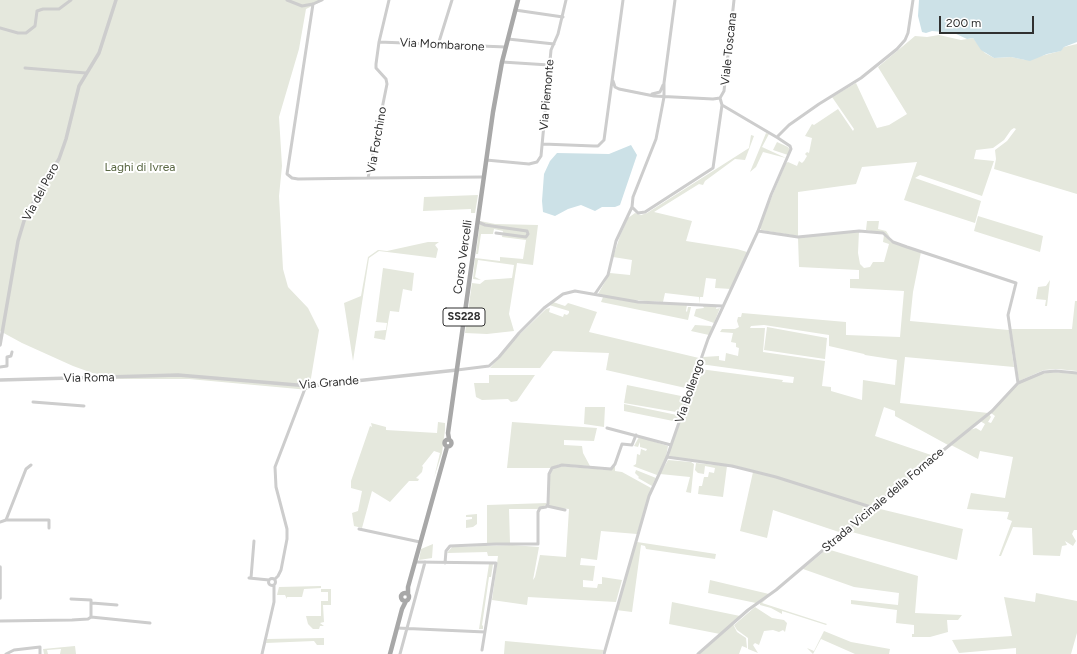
<!DOCTYPE html>
<style>
body{margin:0}
#map{position:relative;width:1077px;height:654px;overflow:hidden;background:#fff;font-family:Figtree,sans-serif}
canvas{display:block}
.scale{position:absolute;left:939px;top:16px;width:95px;height:18px;box-sizing:border-box;border:2px solid #303030;border-top:0;padding-left:5px;font-size:12px;line-height:14px;white-space:nowrap;color:#303030;-webkit-text-stroke:3px #fff;paint-order:stroke}
</style>
<div id="map">
<canvas width="1077" height="654"></canvas>
<div class="scale">200 m</div>
</div>
<script>
const g = document.querySelector('canvas').getContext('2d');
g.lineJoin = 'round';
function paint(path, color) { g.fillStyle = color; g.fill(path, 'evenodd'); }
const poly = rows => new Path2D(rows.map(r => 'M' + r).join(''));
function strokePath(path, color, width, dash) { g.strokeStyle = color; g.lineWidth = width; g.lineCap = dash ? 'butt' : 'round'; g.setLineDash(dash || []); g.stroke(path); }
function label(font, color, halo, rows, align = 'center') {
  g.font = font + ' Figtree,sans-serif'; g.lineWidth = 4; g.setLineDash([]); g.textBaseline = 'middle'; g.strokeStyle = halo; g.fillStyle = color; for (const [text, x, y, turn = 0] of rows) {
    g.save(); g.translate(x, y); g.rotate((+turn || 0) * Math.PI / 180); g.textAlign = isNaN(turn) ? turn : align; if (halo) g.strokeText(text, 0, 0); g.fillText(text, 0, 0); g.restore();
  }
}
const green = poly([
 [0,0,324,0,306,9,299,49,279,117,282,166,279,196,283,269,288,287,308,308,319,330,309,390,189,379,109,379,73,366,22,343,0,331],
 [939,35,961,40,973,38,985,53,994,58,1011,57,1026,60,1060,51,1064,47,1077,44,1077,194,994,169,996,159,995,150,1007,141,1016,129,1014,128,1011,130,1004,140,993,148,976,150,974,159,994,161,982,196,920,175,915,178,981,201,975,223,904,200,917,162,862,167,856,184,798,192,798,236,761,230,760,228,768,206,786,163,788,162,797,166,799,161,802,163,804,161,807,156,805,154,807,152,809,153,812,138,805,136,812,124,814,125,838,109,853,131,854,129,832,97,856,83,877,128,889,125,907,114,878,67,915,36,927,37],
 [766,133,769,134,762,147,786,158,763,152,756,167,750,172],
 [751,135,754,136,745,160,735,159,705,181,703,185,699,184,654,212,692,221,686,241,737,249,747,252,731,289,715,288,716,279,706,278,703,297,700,297,699,304,699,297,665,293,663,302,617,299,598,294,610,273,630,275,632,260,613,257,620,236,628,218,635,213,641,215,647,213,749,148],
 [777,142,788,147,790,150,788,155,773,150],
 [478,195,475,213,471,213,471,209,423,211,424,197],
 [978,216,1043,236,1040,252,974,231],
 [480,221,495,224,538,225,533,265,517,263,509,314,514,331,487,334,465,333,472,283,480,284,485,280,512,278,514,265,478,260,475,277,481,280,473,279,475,258,500,261,500,257,523,259,526,240,502,237,503,231,494,229,493,234,481,234,478,254,476,254],
 [867,221,879,221,878,229,886,231,890,237,884,233,866,230],
 [859,231,858,253,860,264,864,268,870,267,873,262,884,262,889,244,883,242,884,235,891,242,921,252,913,292,910,321,1009,330,1014,367,905,357,900,403,988,413,948,445,895,416,895,411,884,407,875,436,934,456,874,507,764,473,669,456,672,443,700,369,783,380,782,382,793,383,794,377,700,364,703,357,719,356,719,360,725,361,726,353,738,356,739,348,736,347,736,343,731,342,733,333,720,332,722,329,735,329,739,327,737,321,738,317,741,317,742,313,846,322,846,335,900,337,904,291,850,288,850,279,859,279,859,270,799,267,798,238],
 [764,325,829,335,829,346,864,354,865,355,897,360,895,385,863,380,862,400,831,391,831,387,822,386,825,361,763,352,765,328,750,328,751,326],
 [428,242,439,242,435,245,438,249,436,258,379,251,369,258,353,361,344,303,361,296,368,257,378,250,387,251],
 [383,268,414,273,412,291,403,289,399,312,390,311,385,340,374,338,375,331,386,330,387,323,376,322],
 [1050,280,1047,306,1045,306,1046,300,1036,299,1038,287,1046,286],
 [603,297,639,303,687,305,686,311,687,312,688,307,691,307,688,320,601,302],
 [1075,301,1077,301,1077,371,1057,369,1044,370,1019,381,1011,329,1072,329],
 [553,302,565,306,568,303,597,312,589,332,699,358,690,389,606,370,609,353,553,351,540,368,490,368,515,339,546,309,550,308,549,312,563,317,564,314,567,315,569,313,569,311,549,305],
 [703,306,717,306,716,309,720,308,714,323,694,316,696,309,704,308],
 [695,325,711,326,712,327,709,335,691,331],
 [767,327,827,338,825,359,764,350],
 [1050,372,1077,374,1077,530,1074,530,1072,534,1076,541,1073,546,1065,541,1067,545,1062,546,1060,556,1033,555,1032,528,1013,527,1001,556,999,556,1012,521,1007,519,1009,512,967,509,971,493,1005,498,1013,457,980,451,978,459,951,445,970,430,976,428,981,431,985,424,980,421,989,414,991,417,988,422,991,423,995,416,991,413,1018,384,1038,375],
 [489,375,535,375,517,401,511,402,508,399,482,400,476,397,474,383,489,383],
 [627,385,686,397,682,413,624,403],
 [624,404,677,415,680,416,678,422,624,411],
 [585,407,605,407,604,427,584,424],
 [438,422,445,423,445,430,442,453,434,478,440,453,434,451,422,466,423,467,422,472,416,478,419,479,418,481,409,481,390,502,372,491,362,528,354,526,352,513,358,511,362,491,351,488,351,481,370,426,372,427,371,423,386,427,386,430,437,433],
 [512,422,597,428,594,441,564,440,564,445,582,446,583,453,590,466,560,464,550,468,507,468],
 [639,437,668,446,666,457,657,475,633,466,636,464,637,454,640,455,641,449,646,451,647,449,640,447,640,442,638,447,634,446],
 [668,460,691,462,694,464,691,493,686,492,690,477,660,474],
 [696,463,727,466,723,497,698,494,699,486,702,486,704,477,708,477,709,472,714,473,715,468,705,466,704,474,698,473,695,470],
 [615,465,615,471,622,472,651,488,637,534,601,531,597,560,581,558,580,565,595,566,593,581,583,580,583,587,597,588,598,584,602,584,602,577,622,580,616,602,528,597,527,605,492,600,498,556,488,556,487,552,447,553,452,547,512,545,539,547,533,580,535,577,540,555,566,557,569,509,549,507,550,475,552,470,558,466,610,470],
 [636,470,656,478,652,486,638,478,639,477,635,473],
 [753,472,779,478,871,508,842,533,773,510,767,538,740,531],
 [547,503,546,505,538,509,509,509,510,543,487,543,487,505],
 [876,508,963,529,957,560,848,531],
 [477,514,477,524,473,527,466,528,466,520,472,519,472,517,466,517,466,515],
 [637,542,716,554,715,559,646,549,645,546,641,545,632,612,616,610],
 [433,544,432,558,419,560,421,549],
 [827,549,918,576,915,613,962,615,958,620,947,620,948,632,930,637,912,637,912,634,914,634,914,625,896,623,897,610,851,604,851,600,898,605,899,593,854,587,803,569],
 [489,564,493,564,491,577,489,577,482,625,483,626,483,629,479,629],
 [710,580,769,594,756,603,708,593],
 [321,586,321,588,304,589,302,597,287,597,287,599,285,595,277,595,279,587],
 [321,589,331,589,331,605,323,605,324,622,320,623,324,626,320,626,319,629,313,629,308,624,306,616,321,616,321,601,328,601,328,592,321,592],
 [1036,593,1077,601,1077,633,1071,654,1016,654,1016,648,959,653,952,640,1012,636,1004,597,1035,602],
 [769,596,762,603,827,624,826,625,782,611,782,614,771,608,760,605,760,603],
 [672,602,740,616,720,634,669,624],
 [755,607,772,618,784,620,787,623,785,632,783,630,779,632,773,630,764,631,759,645,755,643,753,645,758,653,748,649,748,638,737,630,734,625],
 [733,624,737,632,746,638,747,648,742,646,739,654,700,654],
 [824,631,851,642,890,649,889,654,855,654,821,639,813,654,807,648,814,651],
 [324,638,324,645,317,645,314,641,266,643,267,639],
 [505,641,604,650,602,654,504,654],
 [75,646,76,654,60,654,61,649,47,650,48,654,44,654,43,649]
]);
const water = poly([
 [919,0,1077,0,1077,42,1064,47,1061,51,1047,54,1030,61,1011,57,994,58,981,50,973,38,967,39,954,33,932,31,926,33,922,32,918,16],
 [631,145,637,155,620,205,615,207,602,207,595,211,581,205,568,209,555,216,543,212,542,201,544,174,550,161,557,153,609,154]
]);
const minor = poly([
 [287,0,302,6,313,4,322,0],
 [389,0,379,42,376,64,376,68,386,79,387,84,368,178,484,177],
 [313,4,287,174,292,178,298,179,368,178],
 [515,10,563,17],
 [0,28,18,33,26,33,35,26,37,11,43,9,59,9,71,0],
 [508,39,554,44],
 [379,42,506,47],
 [438,45,452,0],
 [502,62,549,65],
 [25,68,86,73],
 [613,81,615,87,619,89,654,96,713,99,720,98,724,91,734,0],
 [652,94,660,92,663,85],
 [722,105,778,138],
 [543,144,594,146,598,146,604,140,623,0],
 [486,160,529,164,537,162,541,156,551,50,558,34,566,0],
 [632,207,638,213,645,212,713,168,722,105,720,98],
 [478,222,485,225,527,231,528,234,526,237,496,233],
 [758,231,798,237,859,231,883,233,893,242,907,247,1016,283,1008,315,1018,383],
 [595,294,608,275,616,241,632,207,633,197,656,139,664,97,664,83,675,0],
 [0,367,7,366,7,357,11,356,12,352],
 [457,370,489,366,499,357,519,333,544,308,563,294,575,291,638,302,722,306],
 [33,402,84,406],
 [607,428,671,445],
 [667,457,732,466,776,477,874,508],
 [547,506,565,510],
 [6,520,49,520,49,528],
 [0,522,6,520,26,469,31,465],
 [359,529,420,542],
 [415,562,496,563,482,650],
 [445,563,446,551,450,546,496,544,538,544,538,512,540,508,546,507,548,504,549,474,552,468,562,465,611,469,615,464,622,444,632,445,636,435],
 [249,578,269,580],
 [251,578,254,541],
 '268.5 582a3.5 3.5 0 1 1 7 0a3.5 3.5 0 1 1-7 0Z',
 [275,579,278,576,281,570,287,539,287,529,276,487,275,467,306,386],
 [71,599,91,600,91,617],
 [92,603,117,605],
 [0,621,72,620,88,619,91,617,150,623],
 [397,628,485,632],
 [6,654,14,650,40,647,40,654],
 [262,654,274,602,274,585],
 [400,654,425,562],
 [604,654,649,496,667,457,708,339,758,231,771,195,791,149,790,146,778,138,778,136,789,125,819,104,861,78,897,49,905,40,908,33,913,0],
 [698,654,748,610,776,590,894,490,992,411,1018,383,1044,372,1056,371,1077,373]
]);
const tertiary = poly([
 [0,345,18,241,24,221,39,191,59,159,66,139,79,86,99,53,116,0],
 [0,380,178,375,309,386,457,370],
 [0,567,0,598]
]);
const primary = poly([
 [449,439,448,433,493,112,502,62,518,0],
 '444.5 443a3.5 3.5 0 1 1 7 0a3.5 3.5 0 1 1-7 0Z',
 '401 597a4 4 0 1 1 8 0a4 4 0 1 1-8 0Z',
 [408,594,408,587,447,447],
 [390,654,402,609,406,601]
]);
const shields = [
 [464,317,42]
];
const shieldNames = [
 ["SS228",464,317]
];
const streetNames = [
 ["Via Mombarone",442,45,3],
 ["Viale Toscana",729,49,-84],
 ["Via Piemonte",547,95,-85],
 ["Via Forchino",377,140,-80],
 ["Via del Pero",41,192,-62],
 ["Corso Vercelli",463,257,-82],
 ["Via Roma",89,378,-1],
 ["Via Grande",329,383,-5],
 ["Via Bollengo",690,391,-71],
 ["Strada Vicinale della Fornace",883,500,-40]
];
const parkNames = [
 ["Laghi di Ivrea",140,167]
];
paint(green, '#e5e8dd');
paint(water, '#cce1e7');
strokePath(minor, '#cdcdcd', 3);
strokePath(tertiary, '#cdcdcd', 3.5);
strokePath(primary, '#a8a8a8', 4.5);
for (const [x, y, w] of shields) { const box = new Path2D(); box.roundRect(x - w / 2, y - 9, w, 18, 3); g.fillStyle = '#fff'; g.fill(box); strokePath(box, '#303030', 1); }
label('bold 11px', '#303030', null, shieldNames);
label('12px', '#303030', '#fff', streetNames);
label('12px', '#596743', '#fff', parkNames);
</script>
